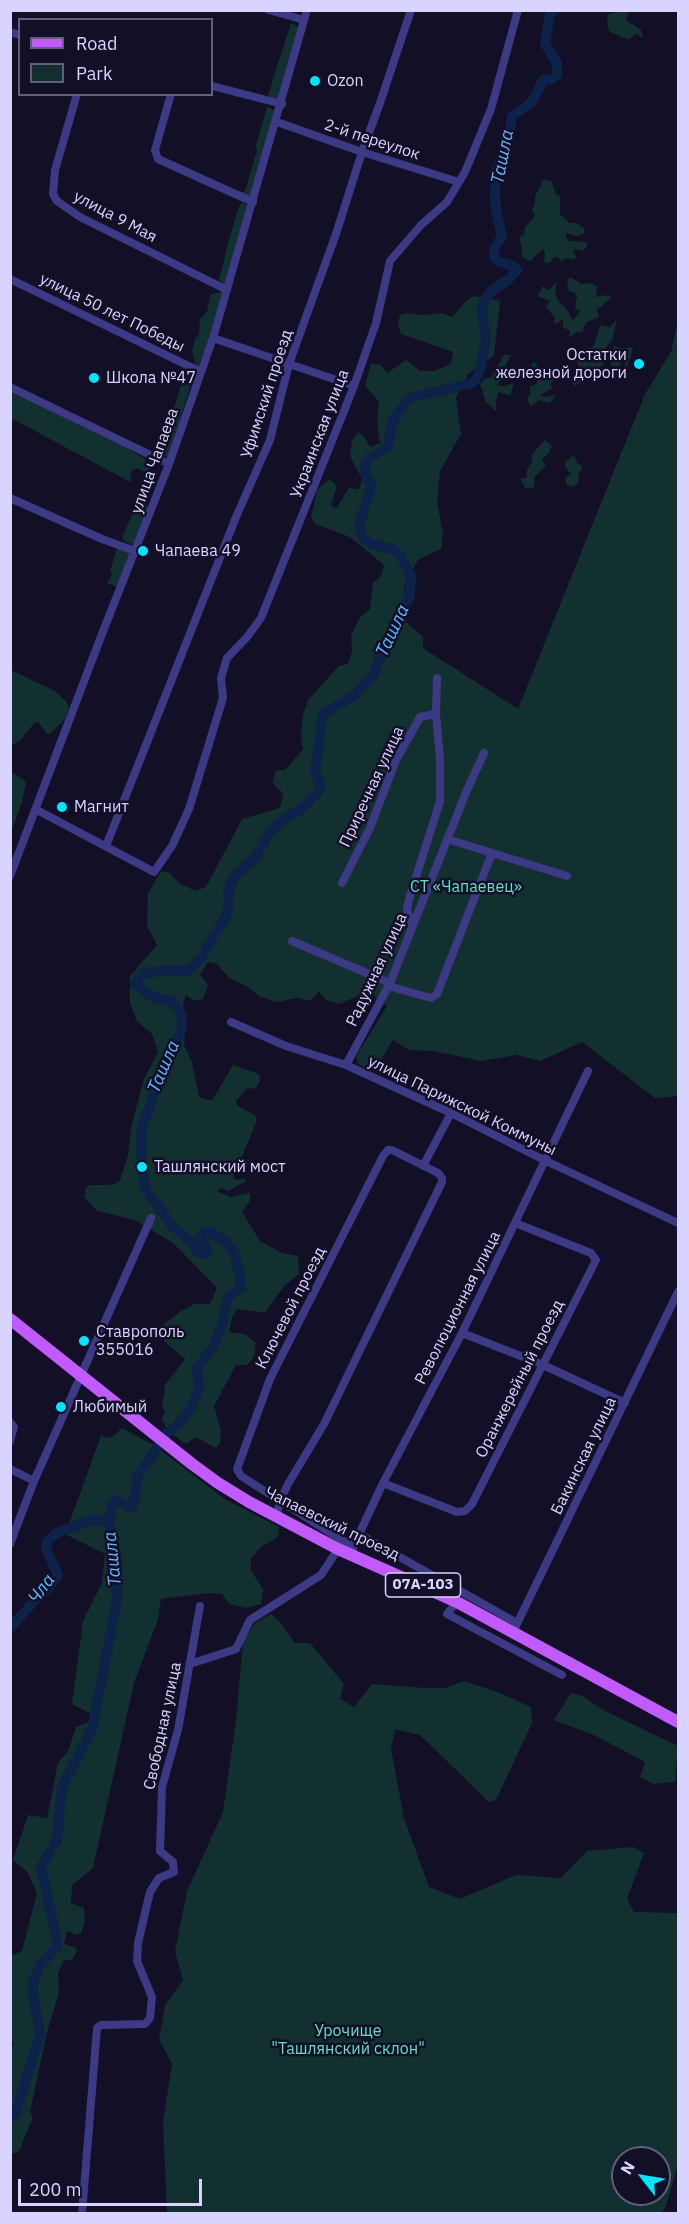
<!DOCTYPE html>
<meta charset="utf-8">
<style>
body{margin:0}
#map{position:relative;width:689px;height:2224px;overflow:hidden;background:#130f26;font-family:"IBM Plex Sans",sans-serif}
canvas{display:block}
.frame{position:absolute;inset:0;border:12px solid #d9d4ff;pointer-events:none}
.legend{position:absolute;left:18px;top:18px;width:195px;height:78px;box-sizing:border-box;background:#130f26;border:2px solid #625e7d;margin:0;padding:8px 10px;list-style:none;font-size:18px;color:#d9d4ff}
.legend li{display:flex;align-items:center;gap:12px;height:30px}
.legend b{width:30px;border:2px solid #625e7d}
.north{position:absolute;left:611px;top:2146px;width:60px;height:60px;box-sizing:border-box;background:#130f26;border:2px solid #625e7d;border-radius:50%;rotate:301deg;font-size:16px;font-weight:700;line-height:24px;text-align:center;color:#d9d4ff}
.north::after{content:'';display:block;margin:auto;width:21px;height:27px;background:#00e5ff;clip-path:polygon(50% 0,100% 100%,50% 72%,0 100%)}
.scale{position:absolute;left:18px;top:2179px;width:184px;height:27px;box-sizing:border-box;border:3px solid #d9d4ff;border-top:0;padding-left:8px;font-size:18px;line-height:21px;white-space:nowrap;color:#d9d4ff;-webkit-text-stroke:4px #130f26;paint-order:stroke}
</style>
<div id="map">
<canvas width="689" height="2224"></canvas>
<div class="frame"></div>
<ul class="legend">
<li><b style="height:8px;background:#c25bff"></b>Road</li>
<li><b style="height:16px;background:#12302f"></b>Park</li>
</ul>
<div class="north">N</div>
<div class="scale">200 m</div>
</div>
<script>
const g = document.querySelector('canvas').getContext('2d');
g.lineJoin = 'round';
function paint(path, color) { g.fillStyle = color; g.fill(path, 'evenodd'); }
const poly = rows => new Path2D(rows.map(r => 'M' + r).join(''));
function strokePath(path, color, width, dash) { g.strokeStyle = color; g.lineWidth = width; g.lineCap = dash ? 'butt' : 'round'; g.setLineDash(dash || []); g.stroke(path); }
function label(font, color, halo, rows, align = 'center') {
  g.font = font + ' "IBM Plex Sans",sans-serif'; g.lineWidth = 5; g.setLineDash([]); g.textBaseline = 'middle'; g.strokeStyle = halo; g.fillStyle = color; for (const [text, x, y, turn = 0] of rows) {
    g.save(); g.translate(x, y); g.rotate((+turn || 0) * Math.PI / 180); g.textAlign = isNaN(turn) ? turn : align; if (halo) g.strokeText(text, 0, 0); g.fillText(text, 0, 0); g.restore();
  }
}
const green = poly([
 [620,11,629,11,626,20,641,30,643,39,637,33,628,40,609,31,607,20,609,14],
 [291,23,300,28,278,100,270,98,268,95],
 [267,107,276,111,250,196,240,193,245,191,257,150,256,145],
 [544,179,552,182,556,195,560,196,560,214,569,223,577,223,584,228,585,232,581,235,576,236,566,233,566,238,570,241,587,242,587,246,583,251,575,249,573,253,577,257,573,260,566,258,562,260,564,265,559,258,554,257,549,263,544,262,545,253,543,249,530,261,522,257,521,244,519,242,520,236,524,235,525,227,535,216,532,209,535,204,535,196],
 [243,202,248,206,225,284,223,284,219,280,229,240,239,206],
 [570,277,582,284,591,283,597,287,596,297,608,295,611,298,597,310,599,316,597,318,587,322,582,332,577,332,569,337,570,331,563,327,563,319,556,324,553,322,555,318,546,307,550,301,537,296,543,286,549,290,557,282,555,292,559,303,565,307,573,320,581,310,577,310,575,307,577,297,575,293,569,291,567,281],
 [220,292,222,293,207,344,198,367,196,367,192,351,195,339,199,334,200,319,207,312,210,295],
 [474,296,500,301,494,356,468,374,456,397,461,434,440,471,437,502,443,533,441,549,418,560,404,586,407,623,423,637,423,648,518,709,645,394,671,352,678,320,678,1096,655,1098,582,1042,540,1061,517,1055,481,1061,434,1051,409,1050,393,1040,374,1071,358,1064,356,1056,387,1006,365,988,358,996,339,1004,326,1000,319,991,310,1001,297,998,277,1002,260,997,248,987,228,977,217,964,208,962,200,974,208,985,203,999,195,1001,186,995,183,1003,186,1020,184,1045,192,1062,199,1097,207,1100,212,1100,233,1065,259,1074,260,1081,256,1088,246,1089,236,1101,237,1105,256,1116,256,1123,233,1178,236,1180,244,1178,246,1181,228,1191,221,1188,217,1191,231,1197,250,1193,250,1201,242,1212,260,1241,282,1253,298,1256,299,1274,285,1285,265,1313,237,1309,232,1317,229,1332,245,1334,256,1343,254,1357,247,1365,236,1365,214,1406,221,1431,220,1443,217,1447,214,1447,196,1437,188,1443,183,1443,167,1429,162,1419,165,1412,162,1405,165,1390,164,1386,185,1359,164,1341,163,1325,178,1313,194,1304,210,1304,217,1288,173,1243,135,1220,97,1211,84,1197,86,1187,90,1185,108,1185,117,1183,120,1180,128,1155,132,1124,144,1079,158,1052,152,1034,137,1021,130,1003,130,976,157,945,147,926,148,893,161,871,170,873,179,883,195,891,206,887,242,819,280,808,283,794,272,782,276,771,286,769,303,749,301,737,303,715,308,700,339,666,348,664,352,651,351,636,360,617,370,609,373,583,381,576,384,565,350,537,315,524,311,517,317,490,330,479,337,486,331,506,336,508,349,488,359,489,362,479,350,456,352,440,358,432,364,436,370,447,380,443,377,422,379,402,365,386,371,363,381,365,387,373,406,360,420,371,434,371,451,364,453,352,401,334,398,324,400,315,407,313,422,315,442,313,452,317,467,300],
 [617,319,612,340,598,357,606,360,599,369,599,377,591,376,575,386,570,379,580,372,577,360,581,358,587,348,592,348,594,345,600,325,610,327],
 [614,346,624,349,629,347,633,348,627,368,625,368,625,359,623,358,620,366,612,367,608,357,610,352,612,353],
 [504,355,511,355,502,372,505,375,497,385,503,386,514,383,510,396,499,392,496,400,496,411,486,402,480,384,485,378,491,378],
 [534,362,543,371,546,372,554,366,561,369,550,385,552,388,541,395,544,397,555,395,552,401,549,403,538,400,535,404,530,406,527,397,530,395,530,387,536,384,538,380,538,374,532,369,531,365],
 [188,368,193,370,194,375,168,457,163,456,161,453,163,444,186,369],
 [11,391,123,446,144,458,150,467,147,473,137,468,132,471,130,476,132,478,130,482,11,418],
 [545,440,552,446,549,453,542,459,546,466,535,476,534,487,526,489,520,479,527,477,527,470,532,461,532,454],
 [574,455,577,463,583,466,578,475,579,481,574,487,566,484,566,477,571,474,565,466,565,462],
 [142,504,147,506,149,511,136,542,131,544,124,541,122,538,134,510],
 [118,545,133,550,117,587,107,583,112,575,110,571],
 [11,670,55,691,66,701,69,707,65,719,51,733,47,734,39,723,35,722,20,741,11,745],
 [11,772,23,779,26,783,22,802,11,833],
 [122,1428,155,1446,225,1499,279,1527,279,1533,277,1538,262,1546,251,1558,251,1571,263,1589,261,1604,246,1608,229,1604,222,1594,208,1593,161,1599,158,1619,134,1683,93,1868,72,1885,71,1903,84,1908,85,1920,81,1933,77,1935,67,1931,64,1944,75,1947,77,1951,73,1959,63,1961,58,1973,59,1993,47,2032,30,2112,33,2117,19,2151,12,2154,10,2153,10,2103,13,2094,11,2091,10,2048,14,2044,10,2035,11,1956,22,1951,37,1893,28,1873,13,1860,28,1815,47,1818,58,1763,68,1751,76,1727,99,1718,72,1704,83,1621,102,1583,105,1554,65,1534,101,1436,111,1438],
 [271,1614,281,1623,295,1643,310,1643,344,1684,340,1699,354,1707,372,1684,425,1688,445,1688,464,1681,500,1693,531,1707,532,1723,496,1800,489,1802,420,1735,395,1729,391,1749,404,1818,429,1887,460,1899,516,1875,561,1878,587,1851,634,1847,644,1853,627,1899,634,1912,678,1913,678,2165,665,2209,660,2213,167,2213,163,2121,172,2064,159,2039,165,2005,183,1980,175,1952,187,1891,223,1812,236,1720,243,1641,255,1623],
 [623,2158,659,2158,659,2194,623,2194],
 [571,1693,583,1696,603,1710,678,1746,675,1782,653,1784,640,1777,645,1762,596,1736,554,1720]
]);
const river = poly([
 [10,1628,38,1597,47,1590,58,1575,46,1548,47,1541,58,1532,89,1521,109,1521],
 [10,2118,16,2112,40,2035,32,1986,39,1966,58,1946,41,1866,57,1840,62,1787,92,1730,117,1600,116,1556,109,1521,112,1505,116,1500,128,1507,133,1506,138,1476,166,1434,179,1424,191,1408,199,1389,197,1368,212,1349,222,1326,228,1297,241,1287,241,1280,234,1252,226,1242,210,1232,202,1234,201,1240,208,1251,206,1254,203,1255,197,1251,194,1244,172,1226,145,1188,141,1158,142,1127,152,1101,157,1078,169,1057,182,1028,181,1014,173,1001,153,997,135,984,143,973,171,970,187,971,201,958,228,912,229,887,236,875,256,856,270,832,281,822,301,809,321,788,315,770,323,714,355,695,374,674,381,655,410,595,411,576,400,555,393,549,373,545,364,539,360,531,360,522,372,484,365,473,365,465,370,457,388,447,392,422,409,398,470,384,476,380,480,370,486,338,481,308,490,292,509,279,517,270,514,266,497,261,494,255,494,249,502,236,496,212,495,188,496,172,509,135,512,116,532,102,543,80,552,79,557,75,557,63,545,44,550,14,555,10]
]);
const street = poly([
 [269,10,304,20],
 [10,32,20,35],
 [212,86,282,104],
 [77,94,55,170,53,194,57,201,80,217,227,290],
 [171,94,155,150,158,159,253,202],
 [277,122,362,152,459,182],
 [10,279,201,372],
 [213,338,354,386],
 [10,387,169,464],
 [10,498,102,539,135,551],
 [35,809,154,872,172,846,189,809,223,698,221,678,227,658,248,636,261,618,354,386,376,323,390,261,421,225,447,202,465,172,491,109,518,10],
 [447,839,567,876],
 [106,846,236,517,270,440,289,364,336,234,362,152,380,103,411,10],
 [10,876,102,634,169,464,213,338,307,10],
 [342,883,370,828,396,760,420,717,436,714],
 [411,930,407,908,410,896,440,801,440,759,436,714,437,678],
 [292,941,390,983],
 [388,986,431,998,437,994,492,853],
 [231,1022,286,1046,346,1065,451,1113,544,1160,678,1223],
 [346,1065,390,983,467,790,484,753],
 [423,1166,451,1113],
 [462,1333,541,1364,625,1403],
 [10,1422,14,1427,10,1441],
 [10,1469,34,1481],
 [383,1483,457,1512,465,1511,472,1504,596,1260,591,1253,515,1223],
 [276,1518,280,1501,288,1484,324,1424,442,1182,442,1178,438,1173,392,1150,388,1150,383,1156,270,1379,237,1469,241,1476,280,1501,353,1547],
 [359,1534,517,1623],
 [10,1544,34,1481,151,1218],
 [353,1551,353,1547,383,1483,462,1333,588,1071],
 [457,1602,447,1614,562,1675],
 [513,1632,678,1292],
 [190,1664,236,1649,250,1620,321,1575,338,1549],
 [82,2214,97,2028,101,2025,145,2024,150,2018,152,1997,137,1961,138,1943,150,1892,159,1878,174,1872,173,1862,160,1851,162,1787,178,1730,200,1606]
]);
const primary = poly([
 [10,1319,192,1464,218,1483,249,1502,338,1549,457,1602,678,1722]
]);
const markers = [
 [315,81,6,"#00e5ff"],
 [639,364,6,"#00e5ff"],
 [94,378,6,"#00e5ff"],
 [143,551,6,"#00e5ff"],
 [62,807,6,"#00e5ff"],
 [142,1167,6,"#00e5ff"],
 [84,1341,6,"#00e5ff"],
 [61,1407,6,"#00e5ff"]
];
const shields = [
 [423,1585,75]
];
const shieldNames = [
 ["07А-103",423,1585]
];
const poiNames = [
 ["Ozon",327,81],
 ["Остатки",627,355,"right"],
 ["железной дороги",627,373,"right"],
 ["Школа №47",106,378],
 ["Чапаева 49",155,551],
 ["Магнит",74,807],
 ["Ташлянский мост",154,1167],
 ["Ставрополь",96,1332],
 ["355016",96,1350],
 ["Любимый",73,1407]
];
const streetNames = [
 ["2-й переулок",372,140,18],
 ["улица 9 Мая",115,217,28],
 ["улица 50 лет Победы",112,313,26],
 ["Уфимский проезд",267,394,-72],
 ["Украинская улица",320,434,-69],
 ["улица Чапаева",155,461,-70],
 ["Приречная улица",372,787,-65],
 ["Радужная улица",377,970,-65],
 ["улица Парижской Коммуны",462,1106,26],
 ["Ключевой проезд",291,1308,-63],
 ["Революционная улица",458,1308,-63],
 ["Оранжерейный проезд",520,1379,-63],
 ["Бакинская улица",584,1456,-64],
 ["Чапаевский проезд",332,1524,26],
 ["Свободная улица",163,1726,-78]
];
const parkNames = [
 ["СТ «Чапаевец»",466,887],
 ["Урочище",348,2031],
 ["\"Ташлянский склон\"",348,2049]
];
const waterNames = [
 ["Ташла",503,157,-79],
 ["Ташла",393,631,-65],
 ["Ташла",164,1067,-67],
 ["Ташла",113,1559,-96],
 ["Чла",42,1589,-53]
];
paint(green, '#12302f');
strokePath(river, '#0c2248', 10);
strokePath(street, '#3d3a85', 8);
strokePath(primary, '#c25bff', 12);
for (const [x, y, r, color] of markers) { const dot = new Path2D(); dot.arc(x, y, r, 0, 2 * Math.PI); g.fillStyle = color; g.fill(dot); strokePath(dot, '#130f26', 2); }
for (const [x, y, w] of shields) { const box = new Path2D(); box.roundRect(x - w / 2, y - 12, w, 24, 4.5); g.fillStyle = '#130f26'; g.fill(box); strokePath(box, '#d9d4ff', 1.5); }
label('bold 15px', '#d9d4ff', null, shieldNames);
label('16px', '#d9d4ff', '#130f26', poiNames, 'left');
label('16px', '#d9d4ff', '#130f26', streetNames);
label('16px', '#5fe0c0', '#130f26', parkNames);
label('italic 18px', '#62b6ff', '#130f26', waterNames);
</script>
